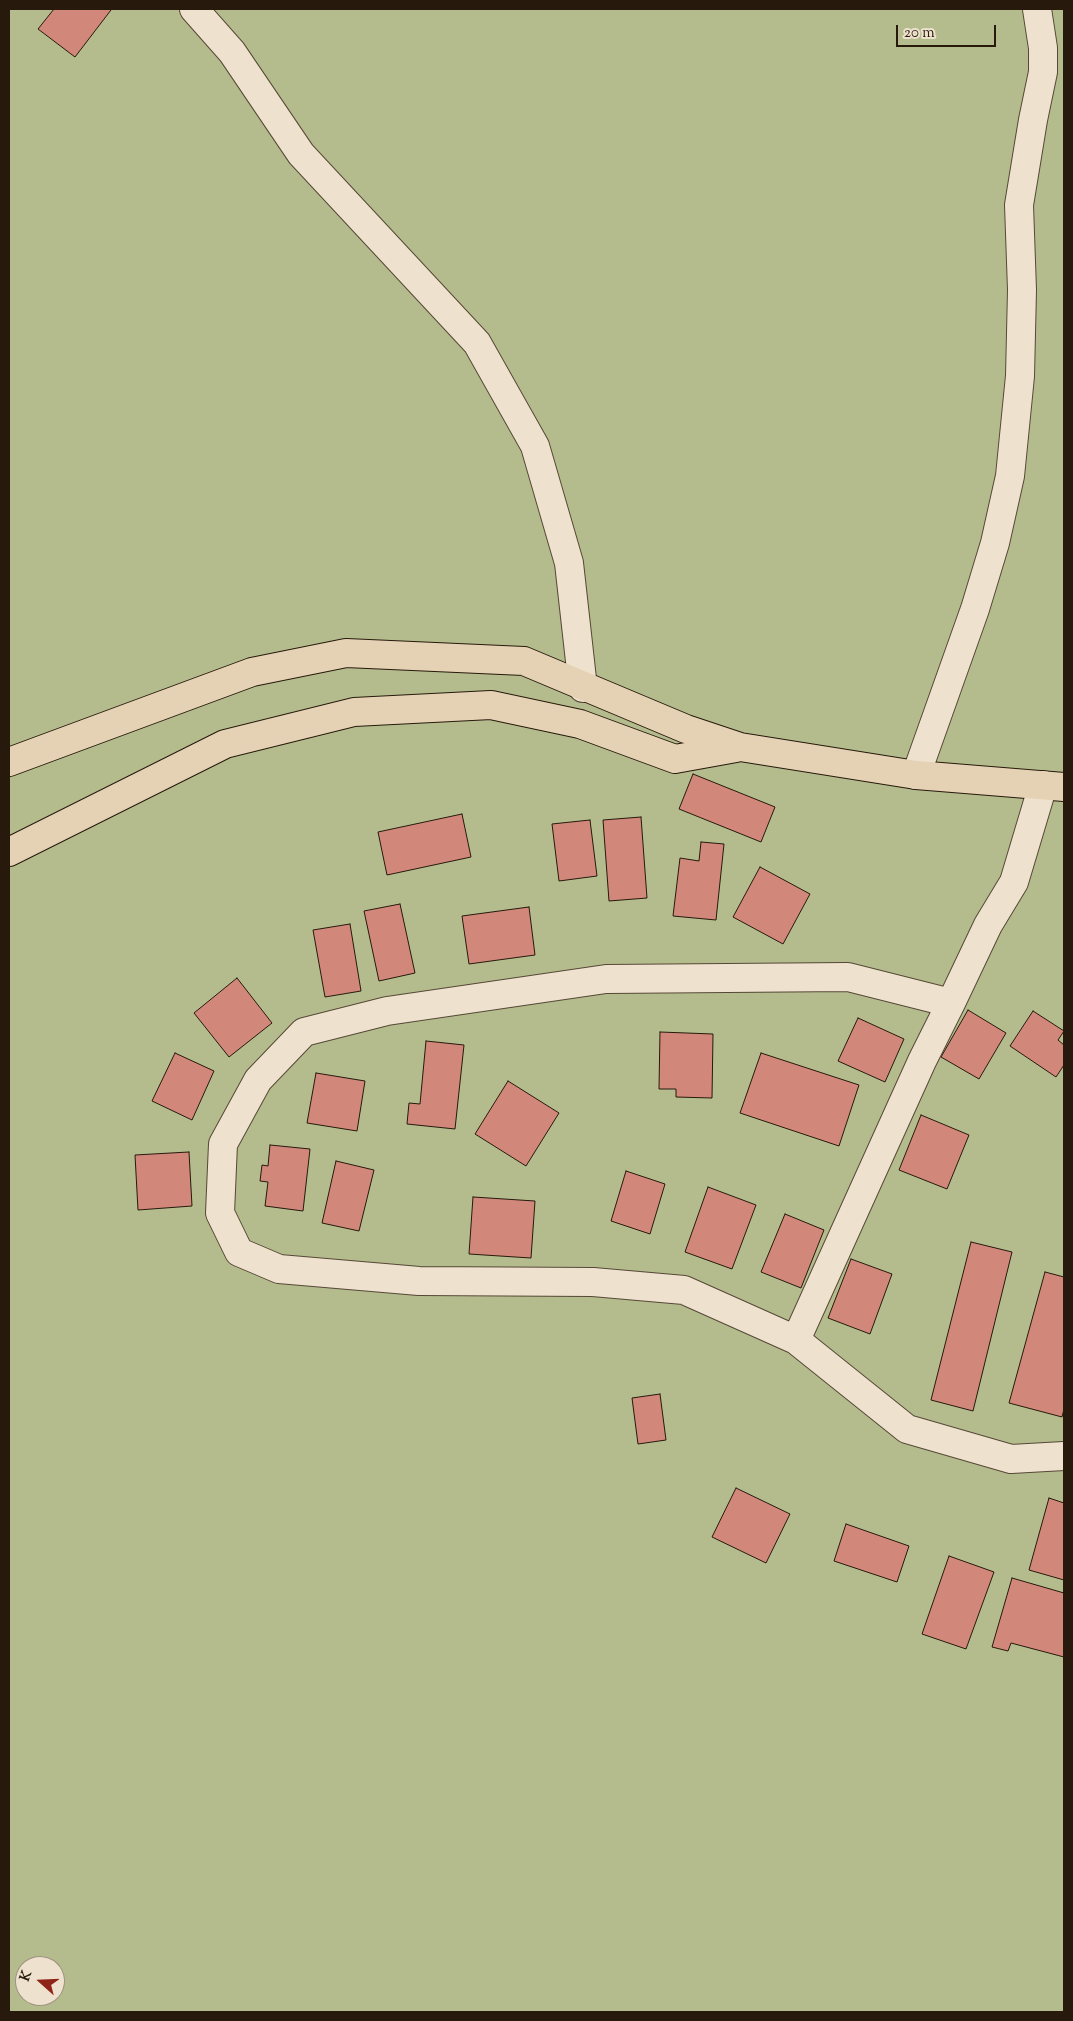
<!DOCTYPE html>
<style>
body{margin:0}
#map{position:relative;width:1073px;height:2021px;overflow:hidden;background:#e5d2b4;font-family:"Sorts Mill Goudy",serif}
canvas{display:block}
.frame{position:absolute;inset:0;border:10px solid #271a0c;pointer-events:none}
.north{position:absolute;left:15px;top:1956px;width:50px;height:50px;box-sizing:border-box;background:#eee2ce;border:1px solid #9e9280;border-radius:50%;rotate:290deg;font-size:14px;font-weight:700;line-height:20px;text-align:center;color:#271a0c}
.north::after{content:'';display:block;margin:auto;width:18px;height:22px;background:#8f2418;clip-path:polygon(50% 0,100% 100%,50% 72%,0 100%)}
.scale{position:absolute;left:896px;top:25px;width:100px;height:22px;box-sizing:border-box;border:2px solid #271a0c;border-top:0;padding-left:6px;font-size:15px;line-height:18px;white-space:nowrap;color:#271a0c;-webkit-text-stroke:4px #eee2ce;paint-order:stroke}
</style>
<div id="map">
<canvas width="1073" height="2021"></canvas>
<div class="frame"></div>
<div class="north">K</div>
<div class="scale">20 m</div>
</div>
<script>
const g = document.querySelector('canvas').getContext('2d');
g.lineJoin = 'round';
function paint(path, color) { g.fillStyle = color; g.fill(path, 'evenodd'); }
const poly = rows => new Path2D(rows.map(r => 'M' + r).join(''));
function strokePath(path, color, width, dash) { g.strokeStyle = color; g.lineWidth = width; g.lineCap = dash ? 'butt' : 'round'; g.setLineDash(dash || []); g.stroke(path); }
const green = poly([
 [9,9,1064,9,1064,2012,9,2012],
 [25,1966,55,1966,55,1996,25,1996]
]);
const building = poly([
 [54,9,110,9,111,10,75,57,38,29,54,9],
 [693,774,775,807,761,842,679,809,693,774],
 [462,814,471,857,387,875,378,832,462,814],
 [641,817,647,898,609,901,603,820,641,817],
 [590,820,597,876,559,881,552,824,590,820],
 [701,842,724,844,716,920,673,916,680,858,699,861,701,842],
 [760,867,810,894,783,944,733,917,760,867],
 [400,904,415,973,379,981,364,911,400,904],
 [529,907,535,955,469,964,462,916,529,907],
 [350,924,361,991,325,997,313,930,350,924],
 [237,978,272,1023,229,1057,194,1013,237,978],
 [968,1010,1006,1033,979,1079,941,1057,968,1010],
 [1033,1011,1064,1031,1058,1040,1064,1045,1064,1065,1056,1077,1010,1046,1033,1011],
 [858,1018,904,1039,885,1082,838,1061,858,1018],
 [660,1032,713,1034,712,1098,676,1097,676,1089,659,1089,660,1032],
 [426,1041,464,1045,455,1129,407,1124,409,1103,420,1104,426,1041],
 [175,1053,214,1071,192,1120,152,1101,175,1053],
 [761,1053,859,1085,839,1146,740,1113,761,1053],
 [316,1073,365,1081,357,1131,307,1123,316,1073],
 [508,1081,559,1113,526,1166,475,1134,508,1081],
 [921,1115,969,1135,947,1189,899,1170,921,1115],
 [270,1145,310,1149,303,1211,265,1206,268,1182,260,1181,262,1165,268,1166,270,1145],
 [189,1152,192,1206,138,1210,135,1155,189,1152],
 [336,1161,374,1170,359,1231,322,1223,336,1161],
 [626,1171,665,1184,650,1234,611,1221,626,1171],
 [708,1187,756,1205,732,1269,685,1252,708,1187],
 [473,1197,535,1201,531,1258,469,1254,473,1197],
 [785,1214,824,1230,801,1288,761,1272,785,1214],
 [971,1242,1012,1252,973,1411,931,1400,971,1242],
 [851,1259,892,1274,870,1334,828,1318,851,1259],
 [1045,1272,1064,1277,1064,1409,1062,1417,1009,1403,1045,1272],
 [660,1394,666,1440,638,1444,632,1398,660,1394],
 [736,1488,790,1514,766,1563,712,1537,736,1488],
 [1049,1498,1064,1503,1064,1580,1029,1570,1049,1498],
 [846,1524,909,1546,897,1582,834,1561,846,1524],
 [949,1556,994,1572,966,1649,922,1634,949,1556],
 [1012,1578,1064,1593,1064,1657,1011,1643,1008,1651,992,1647,1012,1578]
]);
const minor = poly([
 [194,9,232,52,301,154,477,343,535,446,569,563,583,688],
 [916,775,975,609,995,543,1010,476,1020,376,1022,290,1019,205,1033,120,1043,72,1043,48,1037,9],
 [1043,785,1014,882,988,925,951,1003,848,977,606,979,387,1011,304,1032,258,1080,223,1144,220,1213,239,1252,279,1269,419,1281,593,1282,684,1290,796,1340,907,1429,1011,1459,1064,1456],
 [796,1340,922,1061,951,1003]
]);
const major = poly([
 [9,762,252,672,346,653,524,661,686,729,740,747,916,775,1064,787],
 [9,852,225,744,354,712,491,705,580,724,675,759,736,748]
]);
paint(green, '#b4bc8e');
paint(building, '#d1877a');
strokePath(building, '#271a0c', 1);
strokePath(minor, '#564836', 30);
strokePath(major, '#271a0c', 30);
strokePath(minor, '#eee2ce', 28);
strokePath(major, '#e5d2b4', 28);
</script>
